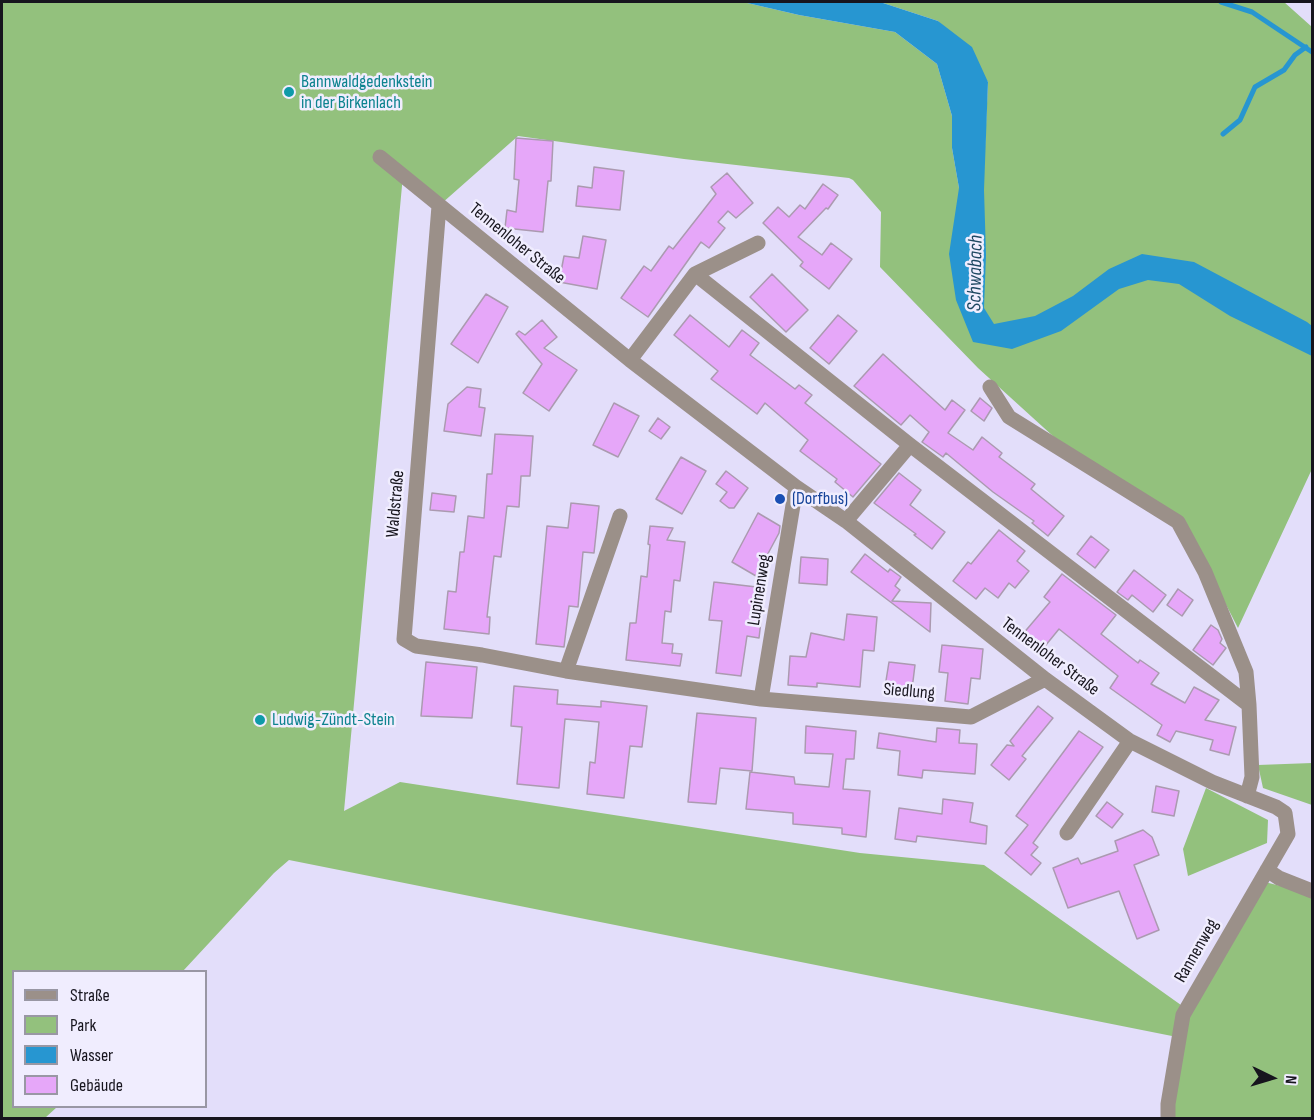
<!DOCTYPE html>
<meta charset="utf-8">
<style>
body{margin:0}
#map{position:relative;width:1314px;height:1120px;overflow:hidden;background:#e3defa;font-family:"Sofia Sans Condensed",sans-serif}
canvas{display:block}
.frame{position:absolute;inset:0;border:3px solid #17151e;pointer-events:none}
.legend{position:absolute;left:12px;top:970px;width:195px;height:138px;box-sizing:border-box;background:#f0edfe;border:2px solid #9997a4;margin:0;padding:8px 10px;list-style:none;font-size:18px;color:#17151e}
.legend li{display:flex;align-items:center;gap:12px;height:30px}
.legend b{width:30px;border:2px solid #9997a4}
.north{position:absolute;left:1242px;top:1048px;width:60px;height:60px;-webkit-text-stroke:4px #f0edfe;paint-order:stroke;rotate:95deg;font-size:16px;font-weight:700;line-height:24px;text-align:center;color:#17151e}
.north::after{content:'';display:block;margin:auto;width:21px;height:27px;background:#17151e;clip-path:polygon(50% 0,100% 100%,50% 72%,0 100%)}
</style>
<div id="map">
<canvas width="1314" height="1120"></canvas>
<div class="frame"></div>
<ul class="legend">
<li><b style="height:8px;background:#9b9089"></b>Straße</li>
<li><b style="height:16px;background:#93c17d"></b>Park</li>
<li><b style="height:16px;background:#2796d1"></b>Wasser</li>
<li><b style="height:16px;background:#e6a7f9"></b>Gebäude</li>
</ul>
<div class="north">N</div>
</div>
<script>
const g = document.querySelector('canvas').getContext('2d');
g.lineJoin = 'round';
function paint(path, color) { g.fillStyle = color; g.fill(path, 'evenodd'); }
const poly = rows => new Path2D(rows.map(r => 'M' + r).join(''));
function strokePath(path, color, width, dash) { g.strokeStyle = color; g.lineWidth = width; g.lineCap = dash ? 'butt' : 'round'; g.setLineDash(dash || []); g.stroke(path); }
function label(font, color, halo, rows, align = 'center') {
  g.font = font + ' "Sofia Sans Condensed",sans-serif'; g.lineWidth = 5; g.setLineDash([]); g.textBaseline = 'middle'; g.strokeStyle = halo; g.fillStyle = color; for (const [text, x, y, turn = 0] of rows) {
    g.save(); g.translate(x, y); g.rotate((+turn || 0) * Math.PI / 180); g.textAlign = isNaN(turn) ? turn : align; if (halo) g.strokeText(text, 0, 0); g.fillText(text, 0, 0); g.restore();
  }
}
const green = poly([
 [2,2,743,2,799,15,895,32,937,64,952,116,952,148,959,188,983,190,988,82,938,21,880,2,1284,2,1312,27,1312,469,1238,628,1181,517,1054,437,978,368,880,267,881,212,853,180,849,178,684,159,518,136,441,204,403,175,344,811,400,782,860,853,984,865,1188,1010,1265,882,1312,894,1312,1118,1171,1118,1177,1037,289,860,274,873,183,971,14,972,14,1106,57,1107,45,1118,2,1118],
 [1312,763,1312,805,1263,788,1258,765],
 [1206,788,1268,820,1267,843,1188,876,1183,849]
]);
const water = poly([
 [743,2,880,2,938,21,972,47,988,82,984,190,986,255,984,308,994,324,1035,316,1073,296,1109,269,1142,254,1194,262,1307,322,1312,326,1312,356,1230,316,1179,284,1148,280,1119,289,1061,331,1012,349,973,342,956,300,949,254,959,188,952,148,952,116,937,64,895,32,799,15]
]);
const stream = poly([
 [1221,2,1252,12,1312,52],
 [1223,134,1240,120,1255,87,1284,70,1295,55,1306,47]
]);
const building = poly([
 [516,138,553,141,551,181,548,181,543,232,505,228,507,210,516,212,519,180,514,179,516,138],
 [594,167,624,171,620,210,576,206,578,186,592,188,594,167],
 [727,173,753,203,736,218,728,211,718,222,725,228,709,248,701,242,648,317,621,298,644,266,651,271,669,246,673,249,716,194,711,187,727,173],
 [823,184,838,195,828,209,826,208,798,237,822,255,831,243,852,259,829,289,800,266,803,262,763,223,778,207,789,217,800,205,805,209,823,184],
 [583,236,606,240,597,289,559,282,564,256,579,258,583,236],
 [772,274,808,310,786,332,750,297,772,274],
 [486,294,508,307,478,363,451,344,486,294],
 [690,315,729,347,742,330,759,343,750,355,795,389,799,385,812,395,805,403,881,464,853,497,835,482,837,479,800,451,808,440,765,403,757,414,711,379,718,371,674,335,690,315],
 [838,315,857,331,829,364,810,348,838,315],
 [542,320,557,337,544,348,577,370,549,411,523,393,542,364,516,334,519,331,525,335,542,320],
 [883,354,945,410,952,400,965,410,948,433,973,450,982,437,1002,453,999,457,1035,484,1031,489,1064,516,1048,536,1032,523,1034,521,993,492,946,453,943,457,922,442,929,432,910,415,901,425,854,386,883,354],
 [467,387,481,389,479,407,485,408,481,436,444,431,448,404,467,387],
 [980,398,992,408,984,421,971,411,980,398],
 [614,403,639,416,618,457,593,445,614,403],
 [658,418,670,427,661,439,649,431,658,418],
 [495,434,533,436,530,476,521,476,519,507,507,506,501,557,494,556,487,617,490,617,489,634,444,629,448,591,456,592,460,552,464,552,468,516,484,518,487,474,492,474,495,434],
 [681,457,706,471,682,514,656,499,681,457],
 [726,471,748,488,734,508,729,508,720,501,727,492,716,484,726,471],
 [899,473,921,490,910,505,945,532,932,549,914,535,916,534,874,503,899,473],
 [432,493,456,496,454,512,430,510,432,493],
 [571,503,599,506,594,553,583,552,578,607,569,606,564,647,536,644,547,526,568,528,571,503],
 [758,513,780,526,779,533,756,576,732,562,758,513],
 [650,526,673,528,667,540,685,542,680,581,674,580,671,612,665,611,662,643,673,644,672,653,682,654,680,666,626,660,630,623,636,623,641,576,647,577,650,545,648,544,650,526],
 [999,530,1025,551,1017,561,1029,571,1015,588,1009,583,998,598,985,588,976,599,953,581,968,562,971,564,999,530],
 [1091,536,1109,550,1095,568,1077,554,1091,536],
 [865,554,888,572,890,569,901,577,895,586,900,590,892,601,931,603,930,632,851,572,865,554],
 [801,557,828,559,827,585,799,583,801,557],
 [1134,570,1166,595,1153,612,1132,595,1128,600,1117,592,1134,570],
 [1062,574,1116,615,1101,634,1138,663,1140,660,1159,673,1151,684,1185,703,1194,687,1219,700,1205,720,1236,727,1229,755,1210,750,1213,740,1176,731,1170,742,1157,735,1162,725,1110,688,1118,676,1059,629,1041,651,1022,635,1050,602,1044,597,1062,574],
 [714,582,765,588,759,638,747,636,741,676,716,673,722,621,709,620,714,582],
 [1178,589,1193,600,1182,616,1167,605,1178,589],
 [847,614,877,617,874,651,863,650,860,687,817,683,817,687,788,685,790,656,806,657,811,633,844,640,847,614],
 [1211,625,1218,630,1222,639,1220,643,1226,648,1213,665,1193,650,1211,625],
 [942,645,983,649,980,679,971,678,968,704,945,701,948,673,939,672,942,645],
 [426,662,477,667,472,718,421,716,426,662],
 [889,662,915,665,911,697,884,693,889,662],
 [514,686,558,690,557,704,601,707,601,701,647,706,642,747,630,746,624,798,587,794,590,762,595,763,599,722,565,719,559,788,517,784,522,727,511,726,514,686],
 [1038,706,1053,718,1022,756,1026,759,1009,780,991,765,1007,745,1014,746,1010,741,1038,706],
 [697,713,756,718,752,771,720,768,716,804,688,802,697,713],
 [806,726,856,731,854,759,846,759,843,789,870,791,866,837,842,834,842,828,793,824,793,813,746,809,750,772,794,777,795,784,829,787,833,754,805,753,806,726],
 [937,728,960,730,959,743,977,744,975,774,923,770,922,778,898,775,900,751,877,748,879,733,936,742,937,728],
 [1079,731,1103,747,1033,843,1038,847,1031,855,1041,863,1031,875,1005,853,1028,825,1016,816,1079,731],
 [1156,786,1179,791,1174,816,1152,812,1156,786],
 [943,799,973,803,970,822,987,826,986,844,917,836,916,842,895,839,899,808,942,814,943,799],
 [1107,802,1123,814,1112,828,1096,816,1107,802],
 [1143,830,1152,837,1159,855,1134,865,1159,930,1137,939,1119,891,1068,908,1053,868,1078,858,1081,864,1118,851,1115,841,1143,830]
]);
const minor = poly([
 [380,157,630,360,796,487,846,521,1045,679,1130,741,1212,782,1276,807,1285,813,1288,834,1183,1015,1168,1104,1168,1118],
 [439,206,404,639,416,646,482,655,566,671,761,699,971,717,1045,679],
 [695,274,758,243],
 [630,360,695,274,910,445,1249,705,1252,777,1247,796],
 [990,387,1009,417,1178,522,1205,572,1246,672,1249,705],
 [846,521,910,445],
 [566,671,620,516],
 [761,699,796,487],
 [1067,833,1130,741],
 [1267,870,1279,878,1312,891]
]);
const markers = [
 [289,92,6,"#0f9aa8"],
 [780,499,6,"#1a4fb4"],
 [260,720,6,"#0f9aa8"]
];
const cultureNames = [
 ["Bannwaldgedenkstein",301,82],
 ["in der Birkenlach",301,103],
 ["Ludwig-Zündt-Stein",272,720]
];
const streetNames = [
 ["Tennenloher Straße",517,244,39],
 ["Waldstraße",396,504,-85],
 ["Lupinenweg",760,590,-81],
 ["Tennenloher Straße",1050,657,37],
 ["Siedlung",909,692,5],
 ["Rannenweg",1197,951,-60]
];
const transitNames = [
 ["(Dorfbus)",792,499]
];
const waterNames = [
 ["Schwabach",976,273,-89]
];
paint(green, '#93c17d');
paint(water, '#2796d1');
strokePath(stream, '#2796d1', 5);
paint(building, '#e6a7f9');
strokePath(building, '#ab9ab0', 1.5);
strokePath(minor, '#9b9089', 15);
for (const [x, y, r, color] of markers) { const dot = new Path2D(); dot.arc(x, y, r, 0, 2 * Math.PI); g.fillStyle = color; g.fill(dot); strokePath(dot, '#f0edfe', 2); }
label('18px', '#0d838f', '#f0edfe', cultureNames, 'left');
label('18px', '#17151e', '#f0edfe', streetNames);
label('18px', '#164399', '#f0edfe', transitNames, 'left');
label('italic 20px', '#1e4862', '#f0edfe', waterNames);
</script>
